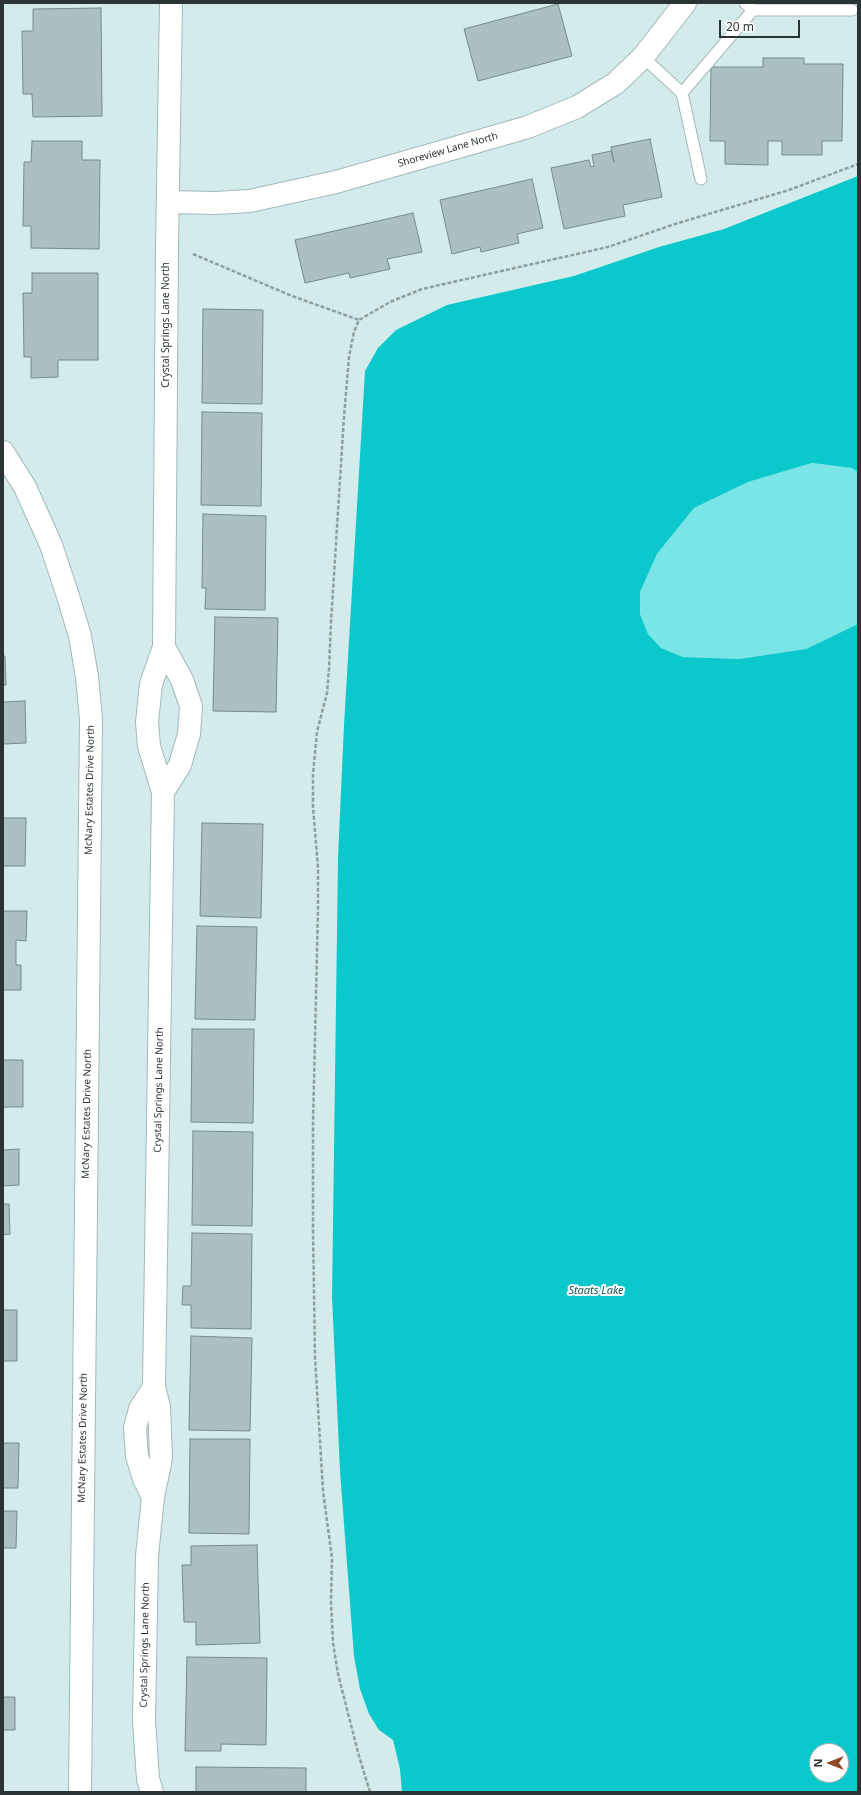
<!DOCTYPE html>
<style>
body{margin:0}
#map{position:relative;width:861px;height:1795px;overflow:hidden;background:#d4ebeb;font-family:"Noto Sans",sans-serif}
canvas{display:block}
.frame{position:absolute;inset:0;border:4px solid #2b3434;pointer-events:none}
.north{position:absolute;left:809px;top:1743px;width:40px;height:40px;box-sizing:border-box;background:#fff;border:1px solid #aaaeae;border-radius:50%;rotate:270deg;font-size:11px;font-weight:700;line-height:16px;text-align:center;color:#2b3434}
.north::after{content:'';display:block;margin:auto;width:14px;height:18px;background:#8e4822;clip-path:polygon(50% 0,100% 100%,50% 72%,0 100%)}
.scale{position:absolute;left:719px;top:20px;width:81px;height:18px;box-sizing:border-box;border:2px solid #2b3434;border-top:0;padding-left:5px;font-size:12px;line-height:14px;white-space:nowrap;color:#2b3434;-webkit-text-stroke:3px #fff;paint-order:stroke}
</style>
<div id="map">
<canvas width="861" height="1795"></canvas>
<div class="frame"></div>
<div class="north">N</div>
<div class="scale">20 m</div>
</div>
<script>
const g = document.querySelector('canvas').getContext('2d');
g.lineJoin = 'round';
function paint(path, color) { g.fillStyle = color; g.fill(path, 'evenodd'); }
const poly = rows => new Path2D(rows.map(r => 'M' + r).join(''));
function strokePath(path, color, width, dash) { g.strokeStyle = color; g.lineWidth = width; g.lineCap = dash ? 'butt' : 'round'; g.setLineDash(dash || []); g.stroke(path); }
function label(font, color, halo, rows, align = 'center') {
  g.font = font + ' "Noto Sans",sans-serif'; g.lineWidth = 4; g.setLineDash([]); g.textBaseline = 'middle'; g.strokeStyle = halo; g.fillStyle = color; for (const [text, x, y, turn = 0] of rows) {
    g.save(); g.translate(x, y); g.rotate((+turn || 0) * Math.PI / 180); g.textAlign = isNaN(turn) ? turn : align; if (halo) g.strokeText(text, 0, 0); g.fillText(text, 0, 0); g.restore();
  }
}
const green = poly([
 [812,463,853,468,858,472,858,624,806,649,739,659,683,657,661,648,648,634,640,614,640,592,657,554,694,508,748,482]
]);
const water = poly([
 [858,176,858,472,852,468,812,463,748,482,694,508,657,554,640,592,640,614,648,634,661,648,683,657,739,659,806,649,858,624,858,1792,402,1792,400,1769,393,1740,379,1730,369,1714,360,1689,354,1656,340,1471,332,1297,338,858,344,725,365,371,378,348,396,330,447,305,574,276,659,247,724,229],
 [817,1751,841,1751,841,1775,817,1775]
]);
const building = poly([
 [558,4,572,56,478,81,464,29,558,4],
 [101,8,102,116,33,117,32,94,23,94,22,31,33,31,33,9,101,8],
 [763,58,804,58,804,64,843,64,842,141,822,141,822,155,782,155,782,141,768,141,768,165,725,164,725,141,710,141,711,67,763,67,763,58],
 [650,139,662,197,623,205,625,216,564,229,551,168,589,160,591,167,594,166,592,155,611,151,614,162,611,147,650,139],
 [32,141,82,141,82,160,100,160,99,249,31,248,31,226,23,226,24,162,31,162,32,141],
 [532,179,543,228,517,234,519,243,481,252,480,247,452,254,440,200,532,179],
 [413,213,422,252,387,259,390,269,350,278,349,273,305,283,295,240,413,213],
 [32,273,98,273,98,360,58,360,58,377,31,378,31,357,24,357,23,293,32,293,32,273],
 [203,309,263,310,262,404,202,403,203,309],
 [202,412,262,413,261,506,201,505,202,412],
 [203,514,266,516,265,610,205,609,206,588,202,588,203,514],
 [215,617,278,618,276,712,213,711,215,617],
 [3,656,5,656,6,685,3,685,3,656],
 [25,701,26,743,3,744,3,702,25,701],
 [3,818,26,818,25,866,3,866,3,818],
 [202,823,263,824,261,918,200,916,202,823],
 [3,911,27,911,26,941,16,940,16,965,21,965,21,990,3,990,3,911],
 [197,926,257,927,255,1020,195,1019,197,926],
 [192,1029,254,1029,253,1123,191,1122,192,1029],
 [3,1060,23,1060,23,1107,3,1107,3,1060],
 [193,1131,253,1132,252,1226,192,1225,193,1131],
 [19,1149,19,1185,3,1186,3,1150,19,1149],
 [3,1204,9,1204,10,1234,3,1235,3,1204],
 [192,1233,252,1234,251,1329,191,1328,191,1305,182,1305,183,1286,191,1286,192,1233],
 [3,1310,17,1310,17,1361,3,1361,3,1310],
 [191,1336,252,1338,250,1431,189,1430,191,1336],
 [190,1439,250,1439,249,1534,189,1533,190,1439],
 [3,1443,19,1443,18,1488,3,1488,3,1443],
 [3,1511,17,1511,16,1548,3,1548,3,1511],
 [257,1545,260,1643,196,1645,196,1622,184,1622,182,1565,191,1565,191,1546,257,1545],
 [187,1657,267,1658,266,1745,221,1744,221,1751,185,1751,187,1657],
 [3,1697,15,1697,15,1730,3,1730,3,1697],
 [196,1767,306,1768,306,1792,196,1792,196,1767]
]);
const path = poly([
 [193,254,292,296,359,320],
 [370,1792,359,1756,338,1674,333,1643,331,1602,332,1558,323,1491,315,1357,313,1230,313,1123,318,909,318,868,313,807,313,774,317,732,327,693,329,669,331,622,344,417,349,357,354,332,359,320,390,302,422,289,608,247,675,224,789,190,858,164]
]);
const service = poly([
 [745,3,753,10,852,10],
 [643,57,682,93,753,10],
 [682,93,701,179]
]);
const minor = poly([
 [168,202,215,203,250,201,336,182,528,127,577,107,616,83,643,57,685,3],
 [3,452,25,487,51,545,68,596,80,636,87,677,91,719,80,1792],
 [163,792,180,765,189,734,191,706,182,680,164,647],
 [153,1497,144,1479,137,1456,135,1428,140,1409,154,1387],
 [152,1792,148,1779,144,1721,147,1556,153,1497,161,1458,159,1407,154,1387,163,792,149,746,147,722,151,684,164,647,167,247,171,3]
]);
const streetNames = [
 ["Shoreview Lane North",448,150,-16],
 ["Crystal Springs Lane North",166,325,-90],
 ["McNary Estates Drive North",90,790,-89],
 ["Crystal Springs Lane North",159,1090,-89],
 ["McNary Estates Drive North",87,1114,-89],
 ["McNary Estates Drive North",83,1438,-89],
 ["Crystal Springs Lane North",145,1645,-89]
];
const waterNames = [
 ["Staats Lake",596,1291]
];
paint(green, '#79e5e7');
paint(water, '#0ac8cb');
paint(building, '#abc1c1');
strokePath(building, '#758a8a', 1);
strokePath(service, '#a3b9b9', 13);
strokePath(minor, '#a3b9b9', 24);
strokePath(path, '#8d9e9e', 2.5, [4, 2]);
strokePath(service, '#fff', 11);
strokePath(minor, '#fff', 22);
label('10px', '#2b3434', '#fff', streetNames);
label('italic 11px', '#145657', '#fff', waterNames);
</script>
